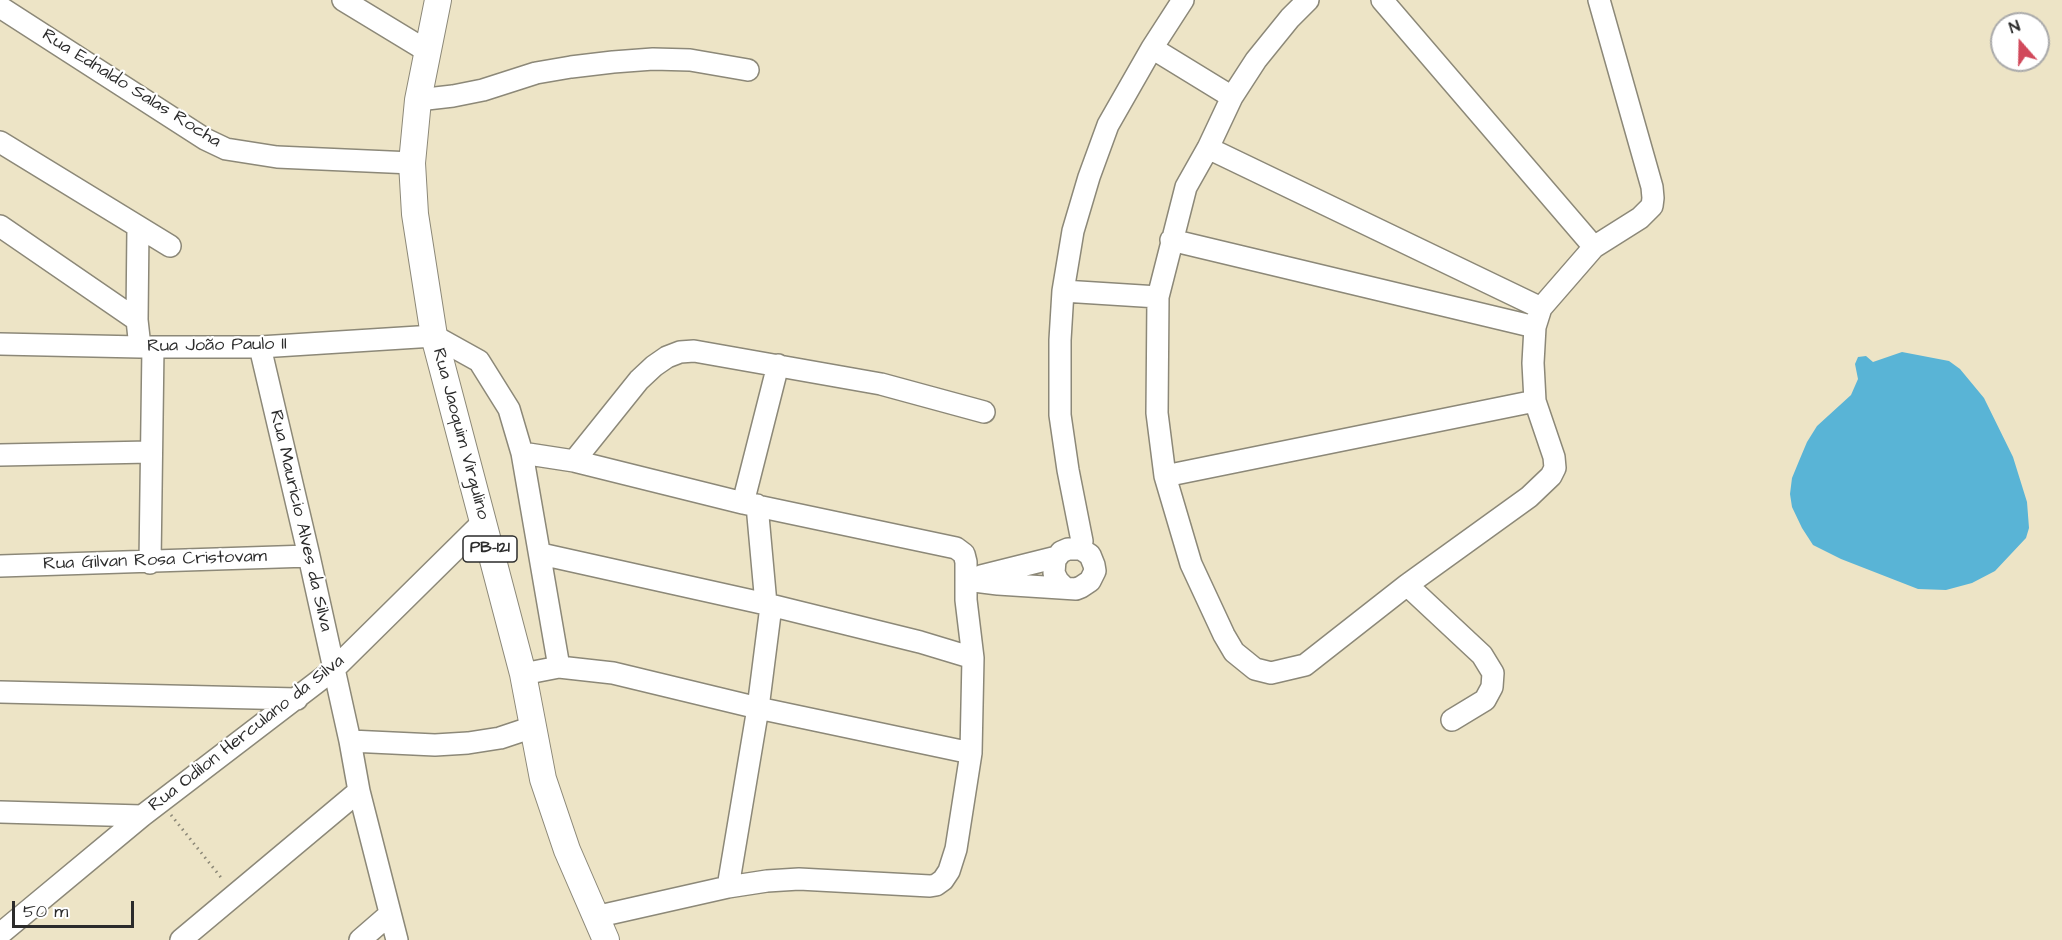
<!DOCTYPE html>
<meta charset="utf-8">
<style>
body{margin:0}
#map{position:relative;width:2062px;height:940px;overflow:hidden;background:#ede4c6;font-family:"Architects Daughter",sans-serif}
canvas{display:block}
.north{position:absolute;left:1990px;top:12px;width:60px;height:60px;box-sizing:border-box;background:#fff;border:2px solid #aaa;border-radius:50%;rotate:340deg;font-size:16px;font-weight:700;line-height:24px;text-align:center;color:#2b2b2b}
.north::after{content:'';display:block;margin:auto;width:21px;height:27px;background:#d1495b;clip-path:polygon(50% 0,100% 100%,50% 72%,0 100%)}
.scale{position:absolute;left:12px;top:901px;width:122px;height:27px;box-sizing:border-box;border:3px solid #2b2b2b;border-top:0;padding-left:8px;font-size:18px;line-height:21px;white-space:nowrap;color:#2b2b2b;-webkit-text-stroke:4px #fff;paint-order:stroke}
</style>
<div id="map">
<canvas width="2062" height="940"></canvas>
<div class="north">N</div>
<div class="scale">50 m</div>
</div>
<script>
const g = document.querySelector('canvas').getContext('2d');
g.lineJoin = 'round';
function paint(path, color) { g.fillStyle = color; g.fill(path, 'evenodd'); }
const poly = rows => new Path2D(rows.map(r => 'M' + r).join(''));
function strokePath(path, color, width, dash) { g.strokeStyle = color; g.lineWidth = width; g.lineCap = dash ? 'butt' : 'round'; g.setLineDash(dash || []); g.stroke(path); }
function label(font, color, halo, rows, align = 'center') {
  g.font = font + ' "Architects Daughter",sans-serif'; g.lineWidth = 4.5; g.setLineDash([]); g.textBaseline = 'middle'; g.strokeStyle = halo; g.fillStyle = color; for (const [text, x, y, turn = 0] of rows) {
    g.save(); g.translate(x, y); g.rotate((+turn || 0) * Math.PI / 180); g.textAlign = isNaN(turn) ? turn : align; if (halo) g.strokeText(text, 0, 0); g.fillText(text, 0, 0); g.restore();
  }
}
const water = poly([
 [1902,352,1949,361,1960,369,1984,398,2013,457,2027,502,2029,528,2026,538,1995,571,1972,583,1946,590,1918,589,1841,559,1813,545,1802,528,1792,507,1790,494,1792,478,1799,461,1807,442,1817,426,1851,395,1858,379,1855,364,1858,357,1866,356,1873,362]
]);
const path = poly([
 [171,815,223,880]
]);
const minor = poly([
 [343,0,427,51],
 [1308,0,1290,18,1256,60,1232,97,1208,148,1186,187,1158,297,1157,413,1165,476,1191,564,1224,635,1234,652,1255,669,1271,673,1305,665,1407,585,1529,497,1551,476,1555,468,1554,457,1535,401,1533,363,1535,327,1541,308,1594,247,1640,218,1652,206,1653,198,1652,187,1599,0],
 [1382,0,1594,247],
 [0,7,205,139,226,149,277,157,412,163],
 [1152,48,1232,97],
 [418,100,453,96,483,90,536,73,571,67,613,62,653,59,690,60,748,70],
 [0,142,170,246],
 [1208,148,1541,308],
 [0,226,137,320,140,347],
 [1171,240,1535,327],
 [1063,291,1158,297],
 [137,320,138,227],
 [0,344,140,347,260,347,434,336,479,361,509,409,522,453,574,461,743,503,956,548,964,554,966,562,966,600,973,658],
 [260,347,309,556,350,741,359,791,397,940],
 [522,453,559,667],
 [0,455,150,452],
 [574,461,639,380,654,366,667,357,680,352,694,351,881,384,984,412],
 [1165,476,1535,401],
 [743,503,778,365],
 [757,505,766,604],
 [1081,549,1082,541,1068,470,1060,415,1060,340,1063,291,1073,231,1089,177,1108,125,1152,48,1183,0],
 [541,554,766,604,920,642,973,658,971,753,956,849,949,871,943,880,936,885,930,886,799,879,767,881,728,887,595,917],
 [150,563,153,347],
 [0,566,309,556],
 [981,576,1057,557],
 [966,580,998,584,1076,589,1081,587,1090,581,1095,571,1094,565,1090,555,1081,549,1068,549,1061,552,1055,560,1054,573,1058,581,1064,587],
 [1407,585,1482,655,1493,673,1492,687,1485,700,1452,720],
 [523,674,559,667,613,673,758,708,971,753],
 [0,692,297,699],
 [350,741,435,745,468,743,500,738,533,727],
 [0,812,142,816],
 [728,887,758,708,771,606],
 [0,934,142,816,333,670,483,522],
 [181,940,359,791],
 [360,940,390,914]
]);
const major = poly([
 [438,0,418,100,412,163,415,214,434,336,523,674,543,779,567,850,606,940]
]);
const shields = [
 [490,549,54]
];
const shieldNames = [
 ["PB-121",490,549]
];
const streetNames = [
 ["Rua Ednaldo Salas Rocha",131,89,32],
 ["Rua João Paulo II",217,346,-1],
 ["Rua Jaoquim Virgulino",460,434,75],
 ["Rua Mauricio Alves da Silva",300,521,77],
 ["Rua Gilvan Rosa Cristovam",155,561,-2],
 ["Rua Odilon Herculano da Silva",247,734,-38]
];
paint(water, '#59b4d6');
strokePath(minor, '#8c8878', 24);
strokePath(major, '#8c8878', 28);
strokePath(path, '#8c8878', 3, [1.5, 4.5]);
strokePath(minor, '#fff', 21);
strokePath(major, '#fff', 26);
for (const [x, y, w] of shields) { const box = new Path2D(); box.roundRect(x - w / 2, y - 13, w, 26, 4.5); g.fillStyle = '#fff'; g.fill(box); strokePath(box, '#2b2b2b', 1.5); }
label('bold 16px', '#2b2b2b', null, shieldNames);
label('18px', '#2b2b2b', '#fff', streetNames);
</script>
